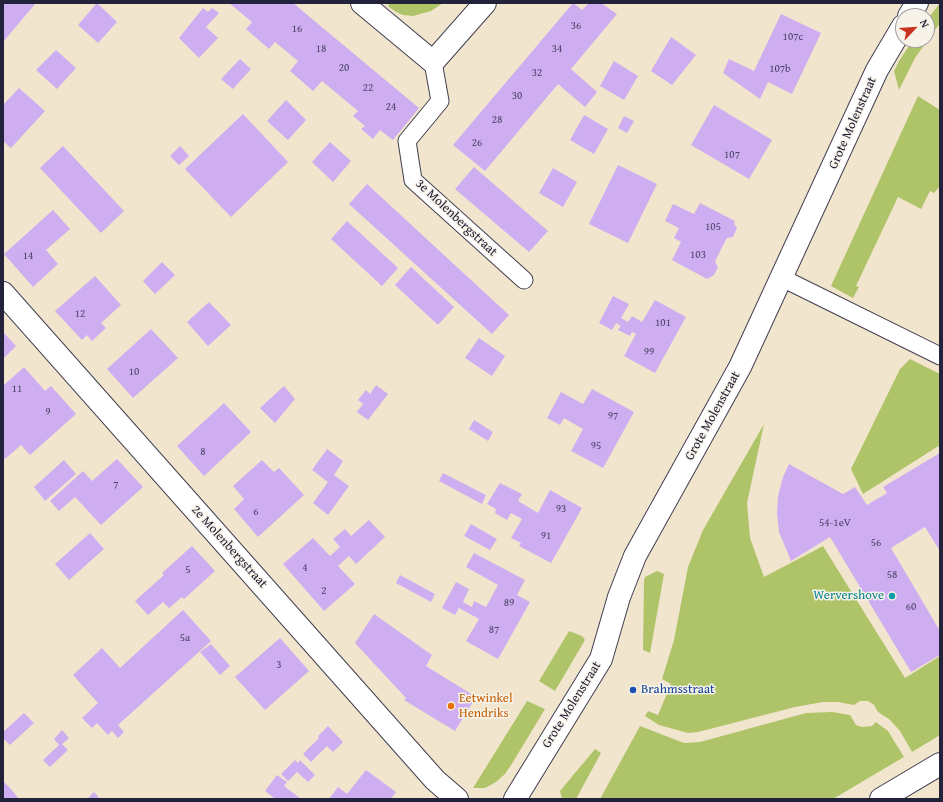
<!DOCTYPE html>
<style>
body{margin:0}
#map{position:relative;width:943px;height:802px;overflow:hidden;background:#f2e5cd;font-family:"Gentium Book Plus",serif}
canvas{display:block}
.frame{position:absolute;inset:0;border:4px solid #22223b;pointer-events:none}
.north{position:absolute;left:895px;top:8px;width:40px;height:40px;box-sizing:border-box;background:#f7f3e8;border:1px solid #a29fa3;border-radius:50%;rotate:65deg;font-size:11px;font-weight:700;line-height:16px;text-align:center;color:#22223b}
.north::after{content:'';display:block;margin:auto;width:14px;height:18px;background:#c8321e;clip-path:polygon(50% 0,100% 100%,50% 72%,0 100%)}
</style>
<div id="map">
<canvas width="943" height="802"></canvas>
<div class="frame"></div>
<div class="north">N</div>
</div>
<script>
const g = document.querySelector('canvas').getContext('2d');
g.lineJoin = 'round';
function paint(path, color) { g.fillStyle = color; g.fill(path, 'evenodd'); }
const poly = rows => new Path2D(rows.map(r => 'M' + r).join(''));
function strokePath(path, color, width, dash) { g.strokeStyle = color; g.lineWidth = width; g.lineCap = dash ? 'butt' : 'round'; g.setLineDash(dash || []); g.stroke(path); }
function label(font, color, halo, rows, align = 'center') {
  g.font = font + ' "Gentium Book Plus",serif'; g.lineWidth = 3; g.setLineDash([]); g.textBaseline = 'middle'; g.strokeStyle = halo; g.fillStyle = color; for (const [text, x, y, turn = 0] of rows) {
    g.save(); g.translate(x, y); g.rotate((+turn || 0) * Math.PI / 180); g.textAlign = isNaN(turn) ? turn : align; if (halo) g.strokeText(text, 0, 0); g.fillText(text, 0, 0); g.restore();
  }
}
const green = poly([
 [388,3,443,3,431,11,413,16,403,15,396,12,389,7],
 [940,3,940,23,915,58,899,90,894,71,899,61,913,40,927,40,927,20],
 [918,96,940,110,940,186,934,193,930,191,921,209,898,197,856,286,859,287,853,298,831,286],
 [910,359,940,374,940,445,863,494,851,469,900,369],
 [764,424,747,503,750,538,764,577,823,546,905,678,940,656,940,735,912,752,900,731,889,719,878,712,874,705,868,701,860,701,854,705,838,702,823,702,795,707,698,732,688,733,659,725,645,716,648,711,658,715,671,684,662,679,674,640,688,567,703,530],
 [657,571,664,574,650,653,643,650,644,581,645,577],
 [569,631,582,636,585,640,555,691,539,681],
 [527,701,545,709,513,762,505,774,496,782,485,788,473,788],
 [832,712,850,715,856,725,862,727,872,726,876,722,888,731,904,757,833,799,600,799,640,726,684,743,700,742,806,713],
 [595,749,601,753,576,799,562,799,560,791]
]);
const building = poly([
 [3,3,36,3,3,42],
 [97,3,117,22,98,43,78,25],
 [229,3,293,3,419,108,393,140,380,130,373,139,361,129,365,126,353,116,358,111,322,81,313,91,290,71,298,61,275,42,269,49,246,29,252,22],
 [573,3,582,10,589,3,601,3,617,14,571,69,597,92,585,107,558,84,485,171,453,145],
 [203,8,208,12,212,8,219,13,206,27,218,38,199,58,179,38],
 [781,14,821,33,792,94,768,82,760,99,723,73,729,59,754,71],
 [671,37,696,55,672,85,651,71],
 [56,50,76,68,57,89,36,70],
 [240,59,251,69,233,89,221,79],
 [614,61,638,76,624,100,600,86],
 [19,88,45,111,11,148,3,141,3,105],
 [286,100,306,120,288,140,267,121],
 [714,105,772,140,749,179,691,145],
 [243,114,288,162,231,217,185,169],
 [584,115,608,129,594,154,570,140],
 [624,116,634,121,627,133,618,128],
 [330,142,351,161,333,182,312,162],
 [63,146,124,211,101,233,40,168],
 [180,146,189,156,179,165,170,156],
 [618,165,657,184,628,243,589,224],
 [474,167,548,231,529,252,455,189],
 [553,168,577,182,563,207,539,193],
 [367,184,509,315,492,334,349,204],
 [700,203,735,221,734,224,737,228,733,237,727,238,721,249,715,262,718,267,714,275,707,279,672,260,681,242,674,238,679,228,665,221,673,204,694,214],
 [53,210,70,229,46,250,58,264,33,287,4,254],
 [347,221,398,268,382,286,331,239],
 [162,262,175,275,155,294,143,281],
 [411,267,454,307,438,325,395,285],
 [95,276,121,305,101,323,106,328,92,341,87,335,82,340,55,311],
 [613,296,629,304,621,318,628,322,632,316,642,322,655,300,686,317,655,373,624,356,636,334,632,332,630,336,618,330,621,326,616,323,612,330,599,323],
 [209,302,231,325,208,346,187,322],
 [151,329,178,358,133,398,107,369],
 [3,332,16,346,3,359],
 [479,338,505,356,492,376,465,358],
 [24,367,45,391,51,386,76,414,30,455,21,445,5,459,3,456,3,386],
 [376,385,388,394,368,420,357,412,363,404,358,400,366,390,370,394],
 [284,386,295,399,275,423,260,408],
 [592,389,634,412,603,468,571,451,583,429,564,418,560,425,547,418,561,392,583,404],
 [224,403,251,432,204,476,177,446],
 [474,420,493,432,488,441,469,429],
 [327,449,343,461,334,475,349,486,328,515,313,503,328,482,312,470],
 [940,453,940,551,925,527,891,548,940,631,940,655,911,672,830,537,791,561,779,532,777,513,778,496,783,477,789,464,843,494,855,487,867,505,887,493,883,487],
 [117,459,143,487,101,525,75,497,59,511,50,501,83,471,92,481],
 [64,460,76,474,45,501,34,487],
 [262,460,274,472,279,468,304,495,258,537,234,509,244,499,233,486],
 [443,473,486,495,482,504,439,481],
 [500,483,522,494,518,501,538,513,550,490,582,508,551,563,519,546,521,543,511,538,522,519,511,513,507,520,495,513,496,509,487,504],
 [369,520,385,537,356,564,349,556,338,566,355,584,324,611,283,564,313,538,330,556,340,547,333,539,345,529,351,536],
 [471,524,497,539,490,550,464,536],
 [90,533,104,549,69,580,55,564],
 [192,546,215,571,184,599,182,597,169,608,163,602,148,615,135,601,164,575,162,573],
 [474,553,525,580,517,595,530,602,498,659,466,641,479,619,459,608,455,615,442,608,456,582,469,589,463,602,472,607,474,601,486,607,498,585,466,567],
 [400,575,435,594,431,602,396,583],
 [183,610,211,641,118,725,124,732,118,738,112,731,108,735,97,723,92,728,82,718,98,703,73,675,102,648,120,668],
 [374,614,432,655,426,666,476,697,455,731,404,700,406,698,355,643],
 [280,638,309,671,265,710,235,677],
 [211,644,230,666,220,675,200,652],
 [24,713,34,723,10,745,3,738,3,732],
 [328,726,343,742,333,752,327,746,311,762,303,754,319,738,318,736],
 [62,730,69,738,62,744,68,750,50,767,43,760,59,745,54,739],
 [295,760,298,763,300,760,315,775,308,782,297,772,288,781,281,774],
 [366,770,396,792,391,799,329,799,338,787,347,794],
 [277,775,287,782,284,786,301,799,273,799,274,798,265,791],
 [3,781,11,789,19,799,3,799],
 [94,792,100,799,87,799]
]);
const lane = poly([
 [433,62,440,101,407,141,413,180,524,280],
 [782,278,940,356]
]);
const street = poly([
 [362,3,433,62,485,3],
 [3,293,435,780,457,799],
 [881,799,940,764]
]);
const secondary = poly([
 [909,16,917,3],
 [515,799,601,659,619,597,635,556,740,367,877,70,903,26]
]);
const markers = [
 [892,596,4,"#0f9aa8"],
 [633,690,4,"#1a4fb4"],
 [451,706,4,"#e8710a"]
];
const numberNames = [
 ["36",576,26],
 ["16",297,29],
 ["107c",793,37],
 ["18",321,49],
 ["34",557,49],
 ["20",344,68],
 ["107b",780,69],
 ["32",537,73],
 ["22",368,88],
 ["30",517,96],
 ["24",391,107],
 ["28",497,120],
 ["26",477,143],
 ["107",732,155],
 ["105",713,227],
 ["103",698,255],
 ["14",28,256],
 ["12",80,314],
 ["101",663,323],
 ["99",649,352],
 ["10",134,372],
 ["11",17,389],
 ["9",48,412],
 ["97",613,416],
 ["95",596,446],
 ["8",203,452],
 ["7",116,485],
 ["93",561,509],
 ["6",256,512],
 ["54-1eV",835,523],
 ["91",546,536],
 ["56",876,543],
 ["4",305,568],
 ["5",188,570],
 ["58",892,575],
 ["2",324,591],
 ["89",509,603],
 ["60",911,607],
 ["87",494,630],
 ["5a",185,638],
 ["3",279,665]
];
const streetNames = [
 ["Grote Molenstraat",853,123,-66],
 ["3e Molenbergstraat",456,218,43],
 ["Grote Molenstraat",713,416,-61],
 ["2e Molenbergstraat",229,547,48],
 ["Grote Molenstraat",572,705,-58]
];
const cultureNames = [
 ["Wervershove",884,596]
];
const transitNames = [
 ["Brahmsstraat",641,690]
];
const foodNames = [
 ["Eetwinkel",459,699],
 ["Hendriks",459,714]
];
paint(green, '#afc468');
paint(building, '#ceaef1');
strokePath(lane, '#413f51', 19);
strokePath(street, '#413f51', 24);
strokePath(secondary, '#413f51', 24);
strokePath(lane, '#fff', 17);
strokePath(street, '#fff', 22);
strokePath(secondary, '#fff', 22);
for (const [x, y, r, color] of markers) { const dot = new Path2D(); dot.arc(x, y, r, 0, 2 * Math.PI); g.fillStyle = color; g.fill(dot); strokePath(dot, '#f7f3e8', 1.5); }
label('11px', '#4d4568', null, numberNames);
label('13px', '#22223b', '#f7f3e8', streetNames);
label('13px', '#0d838f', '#f7f3e8', cultureNames, 'right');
label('13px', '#164399', '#f7f3e8', transitNames, 'left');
label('13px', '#c56008', '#f7f3e8', foodNames, 'left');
</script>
